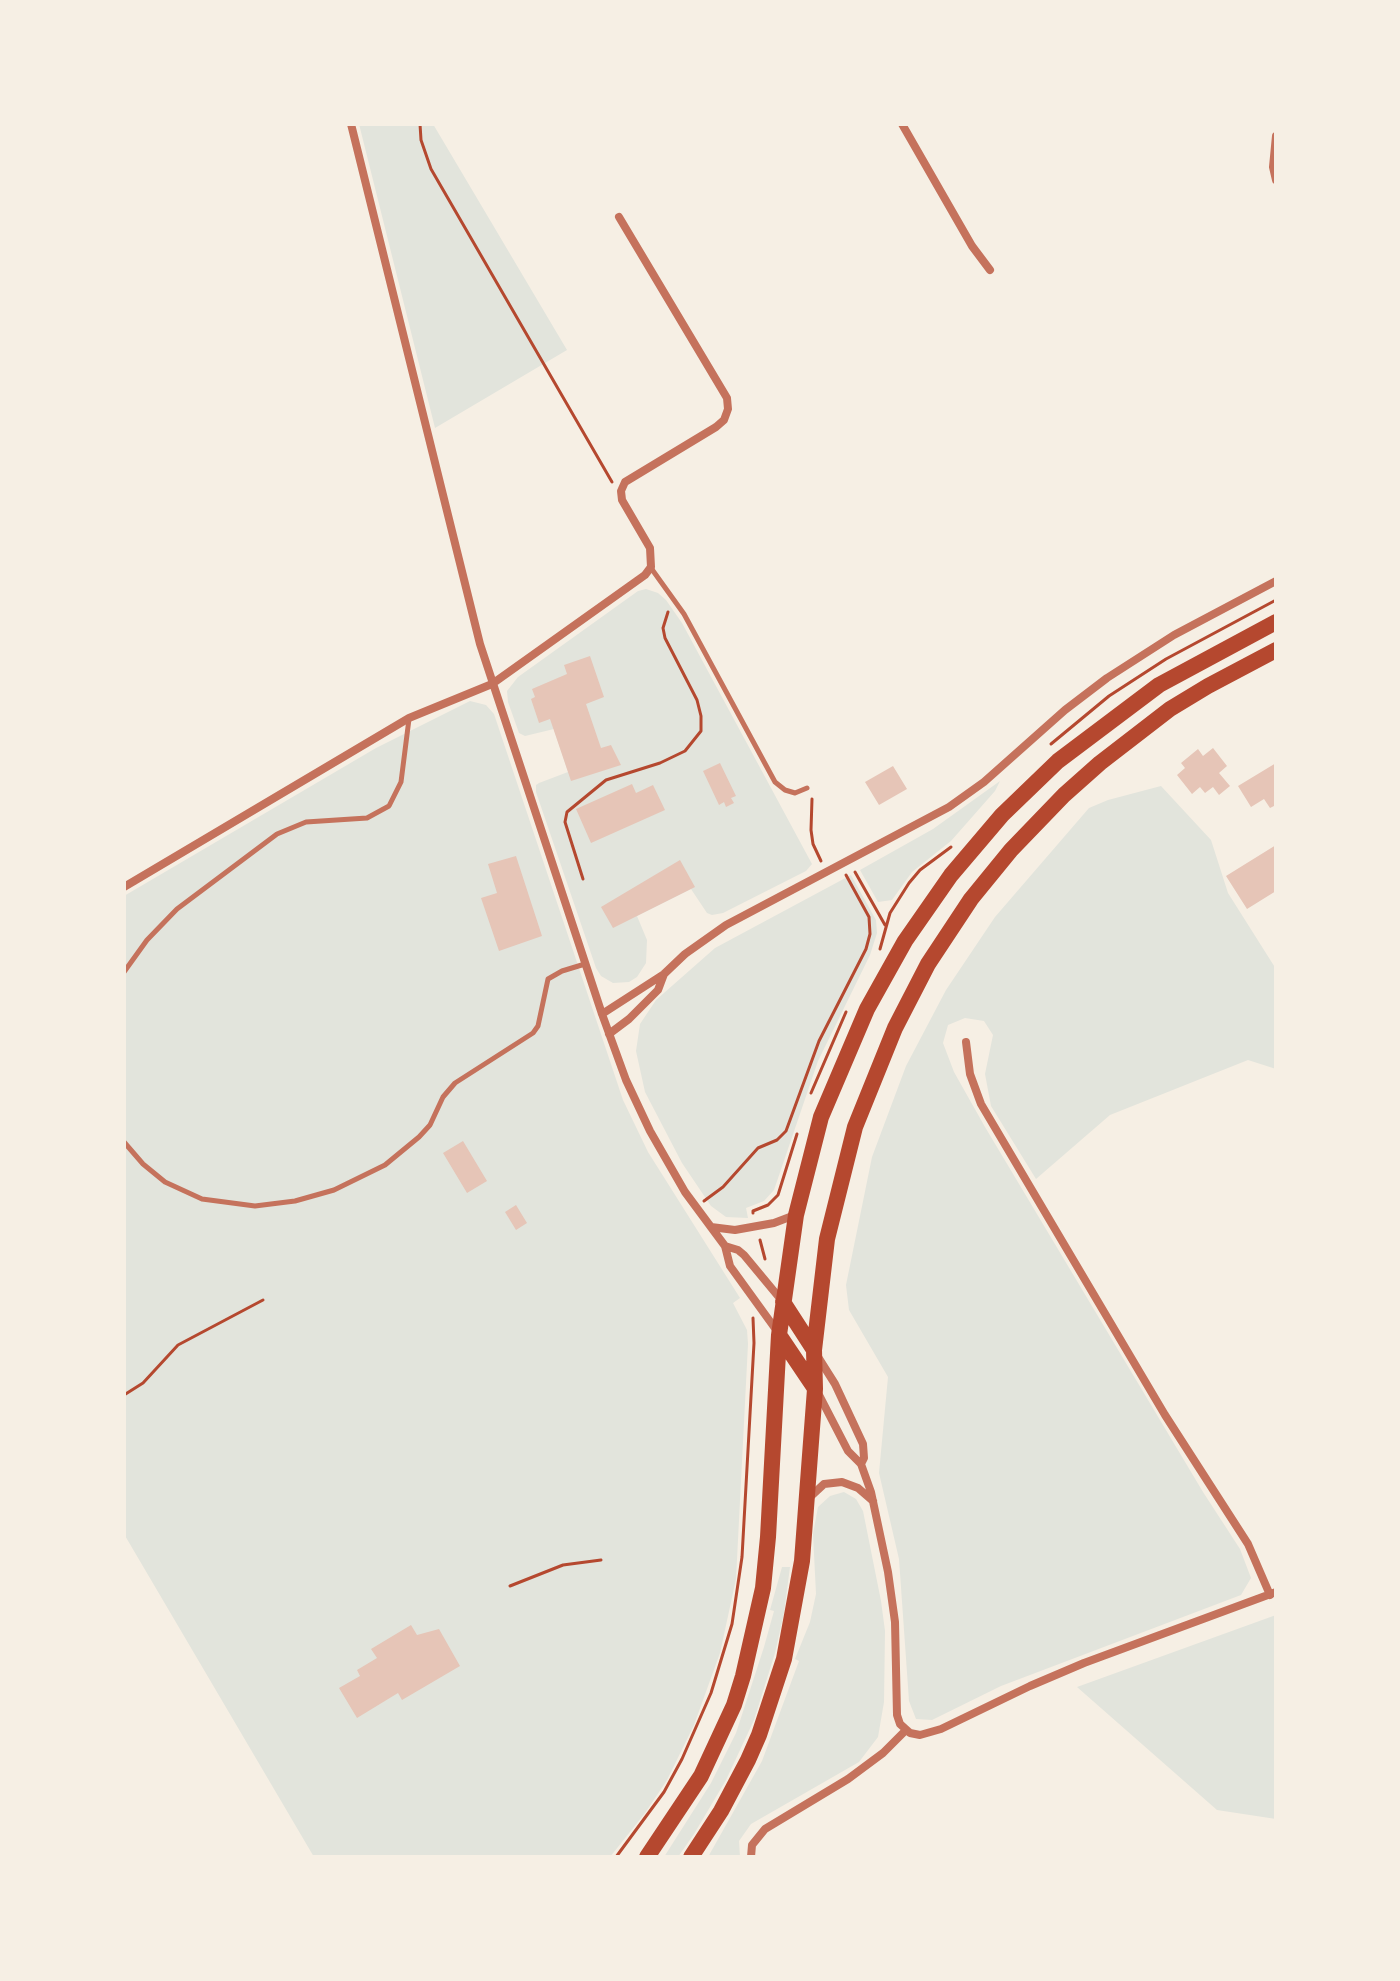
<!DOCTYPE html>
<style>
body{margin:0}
#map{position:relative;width:1400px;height:1981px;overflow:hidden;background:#f6efe4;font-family:Lato,sans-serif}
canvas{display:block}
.frame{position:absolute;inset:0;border:126px solid #f6efe4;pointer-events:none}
</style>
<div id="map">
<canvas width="1400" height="1981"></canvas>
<div class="frame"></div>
</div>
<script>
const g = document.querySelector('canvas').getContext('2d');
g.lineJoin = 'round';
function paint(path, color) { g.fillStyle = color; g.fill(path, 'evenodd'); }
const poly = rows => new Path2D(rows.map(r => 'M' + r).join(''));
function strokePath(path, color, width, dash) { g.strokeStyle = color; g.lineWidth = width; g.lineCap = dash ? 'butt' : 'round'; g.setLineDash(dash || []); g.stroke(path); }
const green = poly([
 [359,124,433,124,567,350,435,428],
 [646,589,658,593,666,600,682,623,812,864,806,871,723,913,712,915,707,913,691,889,637,916,647,940,646,963,637,977,629,982,613,983,601,976,596,968,536,792,536,785,539,783,568,772,554,729,525,736,519,733,508,702,507,691,518,677,638,591],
 [470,701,486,705,494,714,623,1100,648,1152,740,1298,733,1303,747,1330,748,1344,736,1579,720,1653,694,1725,667,1780,645,1813,610,1857,314,1857,124,1534,124,896,376,748],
 [1000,781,995,791,951,841,912,872,892,900,878,902,860,870,933,829],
 [1161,786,1211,840,1228,893,1276,969,1276,1069,1248,1060,1110,1115,1036,1179,991,1106,985,1074,993,1035,984,1021,965,1018,948,1025,943,1043,954,1072,985,1127,1203,1492,1240,1549,1251,1578,1241,1595,1001,1686,932,1720,916,1719,909,1701,899,1559,879,1473,888,1377,849,1310,846,1285,872,1157,906,1066,946,990,995,917,1089,808,1108,800],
 [851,875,876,920,877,933,870,955,818,1061,774,1190,764,1201,746,1208,748,1218,726,1217,711,1206,682,1163,645,1092,636,1051,640,1024,656,1000,715,948],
 [844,1492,856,1499,863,1511,881,1601,885,1631,884,1702,878,1737,859,1762,751,1824,739,1841,740,1857,708,1857,762,1761,799,1661,795,1659,810,1622,816,1594,813,1534,818,1507,830,1496],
 [782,1567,790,1567,784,1613,775,1653,754,1720,726,1780,694,1834,678,1857,664,1857,711,1783,736,1733,764,1647,774,1611,770,1610],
 [1276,1615,1276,1819,1217,1810,1077,1687]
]);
const building = poly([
 [590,656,604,697,586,704,601,748,611,745,621,765,571,781,550,719,539,723,531,699,535,697,532,689,567,674,564,665],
 [1213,748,1227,766,1219,773,1230,786,1219,795,1213,787,1205,793,1200,787,1192,794,1177,775,1185,768,1181,763,1198,749,1203,756],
 [720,763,736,796,731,798,734,803,726,807,724,802,719,805,703,771],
 [1276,763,1276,805,1270,808,1264,799,1251,807,1238,786],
 [893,766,907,789,879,805,865,782],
 [632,784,636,793,653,785,665,810,591,843,576,809],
 [1276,845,1276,891,1247,909,1226,876],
 [516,856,542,936,499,951,481,898,497,893,488,864],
 [680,860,695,887,613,928,601,907],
 [463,1141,487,1181,467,1193,443,1153],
 [516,1205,527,1223,516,1230,505,1212],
 [411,1625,417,1635,439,1629,460,1666,402,1700,398,1693,357,1718,339,1688,360,1676,357,1670,377,1658,371,1649]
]);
const path = poly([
 [420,124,421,140,431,169,612,482],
 [1051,744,1109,696,1166,659,1276,600],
 [812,799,811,830,813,844,821,861],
 [855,872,885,925],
 [583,879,565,822,567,812,606,780,660,763,685,751,701,731,701,716,697,700,665,638,663,628,668,612],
 [880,949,890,913,909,883,920,870,951,847],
 [811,1093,846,1012],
 [704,1201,723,1187,758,1148,777,1140,786,1131,819,1041,866,949,870,934,869,917,846,875],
 [753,1213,753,1211,768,1205,778,1195,797,1134],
 [760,1240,765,1259],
 [124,1395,143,1383,178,1345,263,1300],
 [510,1586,563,1565,601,1560],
 [616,1857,664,1792,682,1759,711,1693,732,1624,742,1557,754,1343,753,1318]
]);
const service = poly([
 [651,568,684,614,775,782,785,790,795,793,807,788],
 [124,972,147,940,177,909,277,834,306,822,367,818,389,806,401,782,409,719],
 [124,1142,143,1164,165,1182,202,1199,255,1206,295,1201,334,1190,385,1165,419,1137,430,1125,443,1097,455,1083,533,1033,538,1026,548,979,562,971,585,964]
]);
const minor = poly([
 [351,124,480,644,602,1014,626,1080,650,1131,685,1192,725,1246,730,1266,777,1331],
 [902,124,972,246,990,270],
 [1276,136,1273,167,1276,180],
 [124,887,409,718,492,684,645,575,651,567,650,548,622,500,621,491,625,482,716,427,724,420,728,409,727,398,619,217],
 [602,1014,664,974,685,954,726,925,949,807,984,782,1065,710,1107,678,1174,635,1276,581],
 [609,1034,629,1019,658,990,664,974],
 [966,1042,970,1074,981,1104,1165,1415,1248,1544,1270,1595],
 [711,1227,735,1230,774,1223,795,1215],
 [725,1246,738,1250,744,1255,783,1302],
 [818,1357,835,1384,863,1444,864,1458,861,1464],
 [817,1391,848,1451,861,1464,871,1492,888,1572,895,1622,897,1715,900,1724,910,1733,920,1735,941,1729,1030,1686,1084,1663,1276,1592],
 [810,1497,824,1484,842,1482,858,1488,873,1501],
 [751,1857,752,1845,765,1829,848,1779,883,1753,906,1730]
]);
const primary = poly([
 [783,1302,814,1350],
 [779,1335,814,1387],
 [647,1857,701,1776,734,1705,743,1676,763,1588,768,1537,779,1335,796,1215,821,1117,867,1009,905,941,951,875,1002,815,1058,761,1159,685,1276,622],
 [691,1857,721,1811,748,1760,759,1735,784,1659,802,1561,815,1389,814,1350,827,1239,855,1127,895,1028,928,964,971,899,1011,850,1064,795,1100,763,1170,709,1208,686,1276,650]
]);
paint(green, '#e2e4dc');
paint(building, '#e6c5b7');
strokePath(path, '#b5482f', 3);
strokePath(service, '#c5725c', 5);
strokePath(minor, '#c5725c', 8);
strokePath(primary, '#b5482f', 16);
</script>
